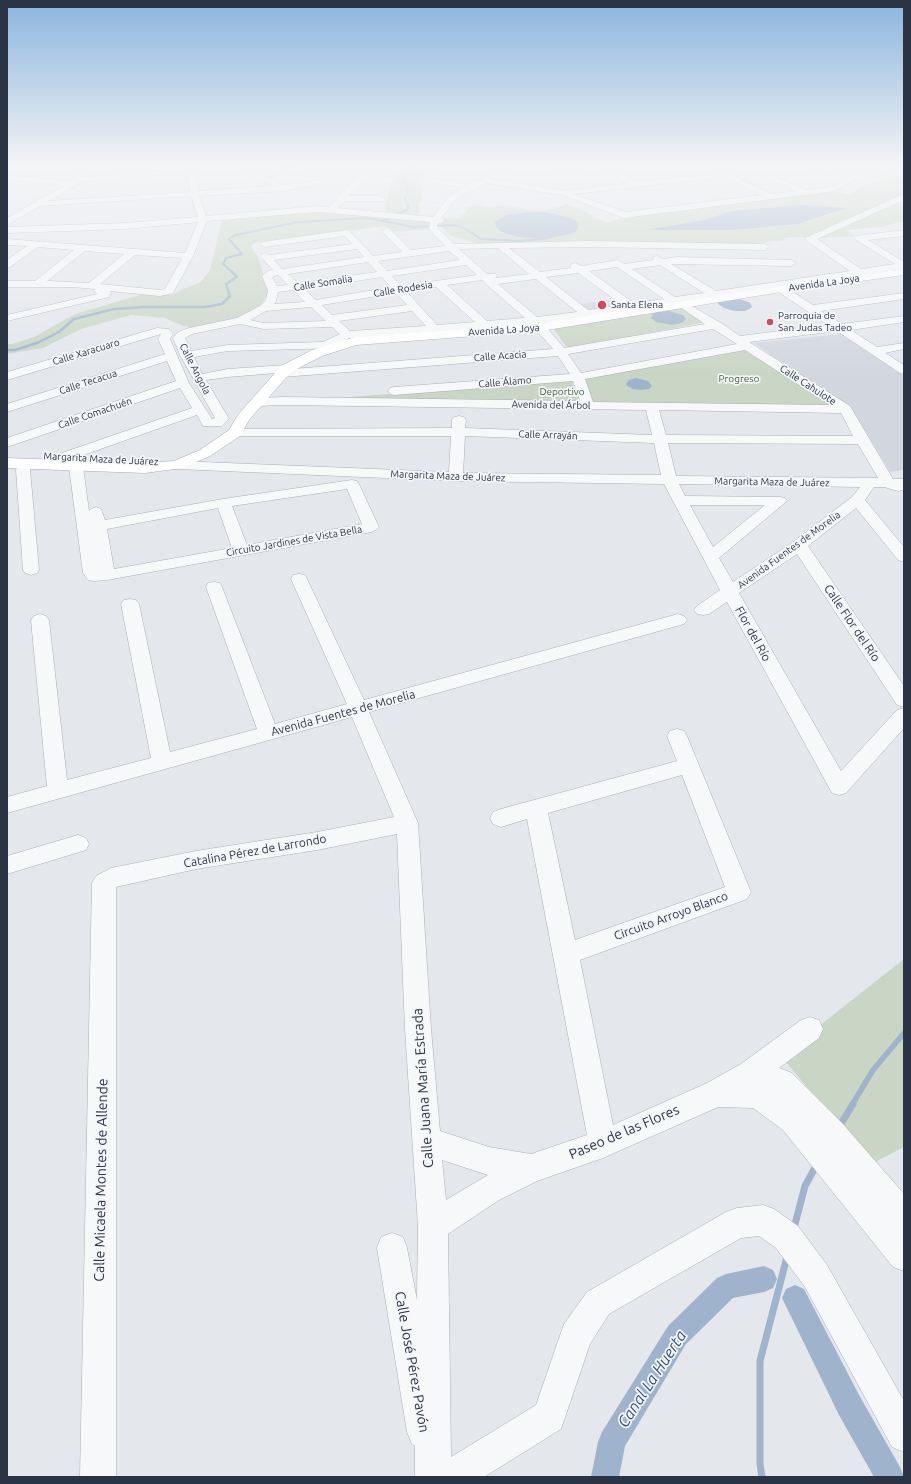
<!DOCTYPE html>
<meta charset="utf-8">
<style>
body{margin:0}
#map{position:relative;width:911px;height:1484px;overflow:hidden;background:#e4e7ec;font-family:Ubuntu,sans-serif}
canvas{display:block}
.frame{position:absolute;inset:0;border:8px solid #2b3445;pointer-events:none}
</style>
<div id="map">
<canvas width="911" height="1484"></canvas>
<div class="frame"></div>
</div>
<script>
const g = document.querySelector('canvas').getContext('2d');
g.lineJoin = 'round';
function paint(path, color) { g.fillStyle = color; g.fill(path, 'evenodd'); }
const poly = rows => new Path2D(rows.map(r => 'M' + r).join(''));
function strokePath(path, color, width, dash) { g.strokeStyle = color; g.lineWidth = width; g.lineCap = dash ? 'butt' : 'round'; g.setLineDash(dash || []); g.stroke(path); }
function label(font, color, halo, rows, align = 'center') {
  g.font = font + ' Ubuntu,sans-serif'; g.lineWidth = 3.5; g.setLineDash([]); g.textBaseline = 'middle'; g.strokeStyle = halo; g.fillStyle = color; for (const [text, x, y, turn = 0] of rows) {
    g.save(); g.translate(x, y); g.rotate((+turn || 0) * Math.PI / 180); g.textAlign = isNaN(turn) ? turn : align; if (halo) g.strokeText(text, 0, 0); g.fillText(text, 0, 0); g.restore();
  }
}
const built = poly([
 [616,299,623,306,587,311,580,304],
 [841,334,904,376,904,470,890,472,852,409,754,343]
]);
const green = poly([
 [404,166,445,166,419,180,421,186,422,199,418,205,420,210,417,216,385,212,390,184],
 [904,174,904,222,896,223,883,227,846,230,856,236,806,239,802,237,783,238,786,240,755,243,757,245,480,244,451,236,442,227,441,222,444,218,459,219,473,204,494,208,500,205,535,211,554,209,566,204,582,210,606,223,629,216,835,191,851,195,859,187],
 [321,211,403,218,427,222,433,229,392,232,385,226,254,243,251,246,258,257,269,292,261,305,237,319,195,328,183,326,165,318,131,315,81,329,43,348,7,354,7,344,12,344,34,337,75,314,143,294,172,295,181,290,201,282,210,270,222,220],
 [681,306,706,322,568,349,553,328],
 [746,350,842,409,591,404,583,377],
 [571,379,580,404,303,401],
 [904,959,904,1147,871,1164,781,1056]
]);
const water = poly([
 [802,205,847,208,797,224,732,230,645,230,704,220,732,211],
 [530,212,544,212,568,217,576,221,579,225,577,230,571,234,546,239,518,237,500,231,496,227,495,222,499,219,506,215],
 [739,299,749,302,752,306,751,308,745,311,734,311,724,308,718,304,718,302],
 [668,311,683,315,686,319,682,323,672,325,656,322,651,318,653,313,657,312],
 [636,378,648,381,652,386,649,389,641,390,633,389,627,386,626,384,629,380]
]);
const streamFar3 = poly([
 [382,220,386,220,408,209,408,204,405,200,408,187,402,181,407,174,413,172,411,166],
 [232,272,223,264,226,258,242,254,229,239,235,235,298,222,367,218,414,227,453,225,464,228,481,239,520,241,549,238]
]);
const streamFar2 = poly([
 [7,350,15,350,37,343,59,332,74,319,114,309,143,307,205,307,222,304,230,296,226,284,237,277,231,271]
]);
const streamFar1 = poly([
 [852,1105,873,1070,904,1033]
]);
const stream = poly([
 [839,1127,853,1104],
 [794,1228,805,1186,817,1164],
 [762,1477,760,1464,760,1361,787,1257]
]);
const canal = poly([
 [764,1266,773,1270,777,1279,773,1288,764,1292,733,1298,686,1344,625,1446,619,1477,591,1477,598,1442,602,1432,668,1326,717,1278,726,1274,764,1266],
 [795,1285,804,1289,859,1395,900,1467,904,1477,874,1477,839,1415,782,1298,786,1289,795,1285]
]);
const minor = poly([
 [84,166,92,166,82,177,158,171,162,173,158,175,78,182,75,186,49,201,190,192,187,166,195,166,198,191,273,186,237,166,247,166,254,170,254,167,257,167,309,168,312,168,312,172,363,172,368,166,373,166,375,168,372,172,392,172,396,174,392,176,367,176,349,196,381,196,385,199,384,201,345,201,338,208,433,217,450,195,464,188,428,182,428,178,471,184,506,166,516,166,493,179,566,191,627,183,600,166,610,166,636,182,715,174,717,173,712,171,712,167,715,167,723,170,731,166,741,166,729,173,772,194,796,191,767,178,766,176,770,174,806,190,832,187,850,176,807,168,803,166,821,166,861,173,888,166,902,166,856,180,834,191,624,218,562,195,486,183,456,199,441,218,444,220,443,222,437,224,438,228,454,244,590,241,765,244,770,247,765,250,590,247,509,248,540,272,571,268,570,266,572,264,575,263,582,266,617,260,625,264,653,260,654,257,657,256,663,259,676,257,791,260,796,263,791,266,671,264,716,291,850,271,807,241,805,239,807,237,904,194,904,200,817,239,861,269,895,264,856,240,854,238,856,236,904,230,904,236,868,240,904,262,904,269,785,287,813,305,904,293,904,299,821,311,842,324,904,316,904,322,851,330,877,347,904,343,904,349,885,353,904,365,904,374,900,373,837,331,749,342,850,406,893,479,904,479,903,490,898,491,884,487,874,487,865,500,904,547,904,562,898,560,856,508,808,546,904,686,904,707,897,705,797,554,739,593,841,771,897,710,904,708,904,728,846,793,839,795,832,793,727,602,709,614,703,615,697,614,694,610,697,606,720,590,664,484,456,481,177,469,172,468,170,465,172,462,177,461,449,472,451,436,230,436,228,433,230,430,235,429,452,428,452,420,454,417,459,416,464,417,466,420,465,428,652,435,646,410,284,405,257,406,252,405,251,402,252,399,257,398,284,397,580,401,573,381,394,395,390,394,388,391,390,388,394,387,570,374,558,356,282,377,276,373,228,377,206,380,229,419,222,426,203,426,197,415,72,459,67,460,62,459,60,456,62,453,192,408,180,388,7,447,7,438,176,381,167,361,7,412,7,404,165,354,158,339,161,334,7,380,7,372,157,328,169,329,173,334,170,339,189,383,212,419,215,418,180,355,173,338,178,332,189,328,237,318,260,306,266,300,268,290,262,276,268,271,273,270,260,256,262,254,265,253,269,255,352,244,345,236,265,247,262,246,260,244,262,242,347,230,350,231,373,256,402,252,382,231,387,228,390,229,411,250,445,246,429,229,430,222,318,212,207,221,193,256,173,293,160,296,110,291,111,293,109,297,7,321,7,315,97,294,94,291,95,289,73,287,7,287,7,281,35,281,74,250,38,247,10,267,7,268,7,260,27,246,7,245,7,239,185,253,198,222,125,229,7,233,7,227,125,223,198,217,191,196,40,206,7,225,7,218,64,186,7,179,7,175,70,181,84,166],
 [257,171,305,172,304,174,308,176,359,176,329,207,318,206,206,216,199,196,284,191,319,184,323,182,319,180,283,185,257,171],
 [723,176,761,195,625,212,574,194,717,178,723,176],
 [498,248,529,274,495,278,497,276,496,274,487,274,459,249,498,248],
 [357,249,364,257,282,269,274,260,357,249],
 [85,251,124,254,89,283,47,281,85,251],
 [449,251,460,260,387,271,378,261,449,251],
 [135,255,182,258,165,289,160,290,100,284,135,255],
 [368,262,377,272,298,283,288,274,368,262],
 [466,265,477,275,401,286,392,276,466,265],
 [660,265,704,293,675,297,632,269,660,265],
 [617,267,664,299,634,303,589,271,617,267],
 [578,273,622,305,588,310,546,277,578,273],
 [278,275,288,285,277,286,272,277,278,275],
 [382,277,391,287,316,300,304,289,382,277],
 [536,279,577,312,537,317,498,284,536,279],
 [482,280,486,284,525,318,487,321,447,285,482,280],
 [436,287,475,322,437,325,406,291,436,287],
 [776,288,777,291,828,325,740,336,721,323,685,302,776,288],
 [293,290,305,302,274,304,276,301,278,292,293,290],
 [396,293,407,305,332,315,322,305,396,293],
 [680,303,679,305,680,307,705,324,564,348,543,323,680,303],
 [311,307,326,321,264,323,250,320,266,311,311,307],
 [412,311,426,326,350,331,339,321,412,311],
 [240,324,264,329,332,327,340,334,323,342,228,345,191,351,185,338,192,334,240,324],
 [531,324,553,349,292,369,286,365,228,369,202,374,194,357,228,351,339,348,343,347,345,345,341,342,349,338,531,324],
 [713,329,737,344,581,373,568,354,713,329],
 [745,350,830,405,593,402,585,379,745,350],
 [659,410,841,413,853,436,666,435,659,410],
 [465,436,654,443,661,475,463,473,465,436],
 [668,443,858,444,878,478,676,476,668,443],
 [679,484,860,487,852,497,793,542,733,582,719,558,787,501,785,498,780,497,685,496,679,484],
 [690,505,765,505,713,547,690,505],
 [545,166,583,166,579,168,562,170,545,166],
 [24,460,29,461,31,464,30,470,39,570,37,573,31,575,25,573,23,570,16,470,19,461,24,460],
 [76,463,81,464,83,467,89,511,91,509,96,507,101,509,105,520,223,499,352,480,357,481,359,484,379,527,376,530,371,532,107,580,94,581,88,580,83,573,69,467,71,464,76,463],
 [347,489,362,524,247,545,232,506,347,489],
 [218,508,232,548,114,569,107,529,218,508],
 [299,574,305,575,307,579,364,700,678,614,684,616,687,620,684,624,369,712,418,823,431,1029,440,1131,489,1147,531,1154,587,1135,527,819,501,827,493,824,490,818,493,812,501,809,677,761,667,736,670,731,677,729,684,731,687,736,751,892,747,899,580,960,613,1125,707,1083,741,1064,801,1020,810,1017,819,1020,823,1029,819,1038,779,1068,792,1073,843,1124,904,1194,904,1271,893,1267,783,1130,753,1108,718,1107,603,1158,537,1181,499,1200,448,1234,451,1457,536,1405,564,1324,587,1292,726,1212,737,1208,763,1205,774,1209,798,1226,827,1265,904,1401,904,1452,892,1447,805,1287,776,1248,759,1236,741,1238,609,1314,590,1344,561,1429,484,1477,415,1477,415,1446,412,1444,407,1432,377,1248,381,1237,392,1233,403,1237,407,1248,417,1300,418,1226,405,1029,397,834,317,850,196,869,116,887,116,1477,80,1477,92,883,96,876,111,868,196,851,317,832,394,817,352,717,7,813,7,797,47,786,31,620,34,616,40,614,46,616,49,620,67,780,151,758,121,604,124,600,130,599,136,600,139,604,170,752,257,729,206,587,208,583,214,582,220,583,222,587,275,724,347,704,291,579,293,575,299,574],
 [682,775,725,887,575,940,548,813,682,775],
 [442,1160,488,1175,446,1200,442,1160],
 [78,835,86,838,89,844,86,850,7,874,7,856,78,835]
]);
const major = poly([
 [904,269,904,275,781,292,541,331,356,345,322,356,291,372,249,420,240,436,210,456,182,468,145,473,7,468,7,458,145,463,174,461,200,450,229,430,238,415,281,366,312,350,355,337,541,323,781,286,904,269]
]);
const markers = [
 [602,305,5,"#d1495b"],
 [770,322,4,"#d1495b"]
];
const farStreetnames = [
 ["Calle Somalia",323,283,-9],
 ["Avenida La Joya",824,283,-8],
 ["Calle Rodesia",403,289,-9],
 ["Avenida La Joya",504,330,-4],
 ["Calle Xaracuaro",86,352,-17],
 ["Calle Acacia",500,356,-4],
 ["Calle Angola",195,369,63],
 ["Calle Tecacua",88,382,-18],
 ["Calle Álamo",505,382,-5],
 ["Calle Cahulote",808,385,33],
 ["Avenida del Árbol",551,405,1],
 ["Calle Comachuén",95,413,-19],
 ["Calle Arrayán",548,435,2],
 ["Margarita Maza de Juárez",101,459,3],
 ["Margarita Maza de Juárez",448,476,2],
 ["Margarita Maza de Juárez",772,482,1],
 ["Circuito Jardines de Vista Bella",294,541,-10],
 ["Avenida Fuentes de Morelia",789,550,-36]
];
const farPoinames = [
 ["Santa Elena",611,305],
 ["Parroquia de",778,316],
 ["San Judas Tadeo",778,328]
];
const farParknames = [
 ["Progreso",739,379],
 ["Deportivo",562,392]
];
const streetNames = [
 ["Calle Flor del Río",852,623,56],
 ["Flor del Río",753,634,61],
 ["Avenida Fuentes de Morelia",343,713,-15],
 ["Catalina Pérez de Larrondo",255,851,-10],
 ["Circuito Arroyo Blanco",671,916,-20]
];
const nearStreetnames = [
 ["Calle Juana María Estrada",423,1088,-94],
 ["Paseo de las Flores",624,1132,-23],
 ["Calle Micaela Montes de Allende",101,1180,-89],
 ["Calle José Pérez Pavón",412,1362,80]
];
const nearWaternames = [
 ["Canal La Huerta",652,1379,-57]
];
paint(built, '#d2d6de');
paint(green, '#c9d6c5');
paint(water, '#9fb4cc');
strokePath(streamFar3, '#9fb4cc', 2);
strokePath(streamFar2, '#9fb4cc', 2.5);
strokePath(streamFar1, '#9fb4cc', 5.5);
strokePath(stream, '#9fb4cc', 7);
paint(canal, '#9fb4cc');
strokePath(minor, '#a9aeb7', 1);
strokePath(major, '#a3abb8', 1);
paint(minor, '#f7f8fa');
paint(major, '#fff');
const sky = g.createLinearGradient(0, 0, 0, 374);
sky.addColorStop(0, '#8bb4dd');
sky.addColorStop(0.44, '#f3f4f6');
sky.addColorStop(1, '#f3f4f600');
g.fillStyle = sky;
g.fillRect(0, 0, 911, 374);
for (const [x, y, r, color] of markers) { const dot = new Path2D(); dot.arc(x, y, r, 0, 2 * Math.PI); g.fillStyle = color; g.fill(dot); strokePath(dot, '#f4f6f9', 1.5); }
label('10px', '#2b3445', '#f4f6f9', farStreetnames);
label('10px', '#2b3445', '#f4f6f9', farPoinames, 'left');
label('10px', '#3f6138', '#f4f6f9', farParknames);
label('12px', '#2b3445', '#f4f6f9', streetNames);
label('14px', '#2b3445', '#f4f6f9', nearStreetnames);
label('italic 16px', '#34527a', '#f4f6f9', nearWaternames);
</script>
